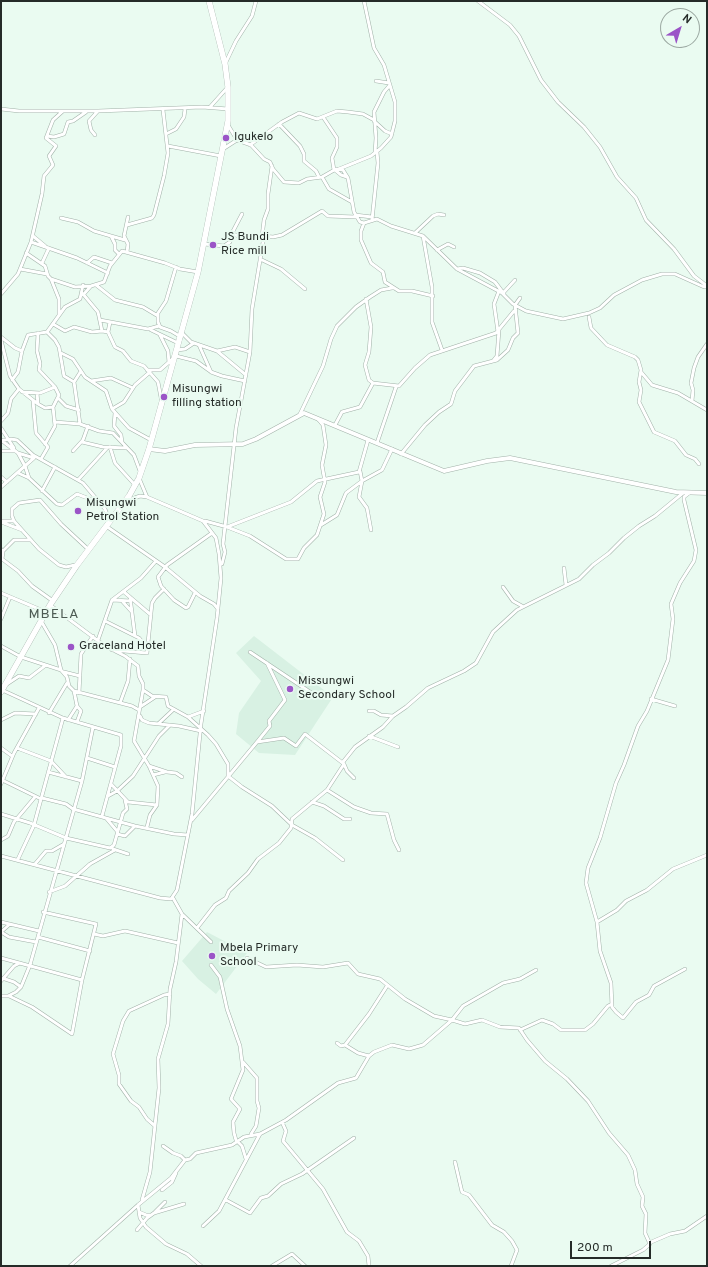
<!DOCTYPE html>
<style>
body{margin:0}
#map{position:relative;width:708px;height:1267px;overflow:hidden;background:#eafbf1;font-family:Overpass,sans-serif}
canvas{display:block}
.frame{position:absolute;inset:0;border:2px solid #252b28;pointer-events:none}
.north{position:absolute;left:660px;top:8px;width:40px;height:40px;box-sizing:border-box;background:#eafbf1;border:1px solid #9ba8a1;border-radius:50%;rotate:38deg;font-size:11px;font-weight:700;line-height:16px;text-align:center;color:#252b28}
.north::after{content:'';display:block;margin:auto;width:14px;height:18px;background:#9b54c7;clip-path:polygon(50% 0,100% 100%,50% 72%,0 100%)}
.scale{position:absolute;left:570px;top:1241px;width:81px;height:18px;box-sizing:border-box;border:2px solid #252b28;border-top:0;padding-left:5px;font-size:12px;line-height:14px;white-space:nowrap;color:#252b28;-webkit-text-stroke:3px #eafbf1;paint-order:stroke}
</style>
<div id="map">
<canvas width="708" height="1267"></canvas>
<div class="frame"></div>
<div class="north">N</div>
<div class="scale">200 m</div>
</div>
<script>
const g = document.querySelector('canvas').getContext('2d');
g.lineJoin = 'round';
function paint(path, color) { g.fillStyle = color; g.fill(path, 'evenodd'); }
const poly = rows => new Path2D(rows.map(r => 'M' + r).join(''));
function strokePath(path, color, width, dash) { g.strokeStyle = color; g.lineWidth = width; g.lineCap = dash ? 'butt' : 'round'; g.setLineDash(dash || []); g.stroke(path); }
function label(font, color, halo, rows, align = 'center') {
  g.font = font + ' Overpass,sans-serif'; g.lineWidth = 4; g.setLineDash([]); g.textBaseline = 'middle'; g.strokeStyle = halo; g.fillStyle = color; for (const [text, x, y, turn = 0] of rows) {
    g.save(); g.translate(x, y); g.rotate((+turn || 0) * Math.PI / 180); g.textAlign = isNaN(turn) ? turn : align; if (halo) g.strokeText(text, 0, 0); g.fillText(text, 0, 0); g.restore();
  }
}
const built = poly([
 [254,636,333,697,295,755,259,753,236,734,239,713,261,681,236,653],
 [207,932,247,953,216,994,198,979,182,961]
]);
const street = poly([
 [478,1,510,25,519,36,541,80,558,102,584,127,600,147,617,177,636,198,646,220,674,249,694,276,707,286],
 [225,64,236,41,252,16,256,1],
 [376,81,389,83],
 [210,107,227,88],
 [1,109,19,111,98,111,202,107,228,109],
 [323,117,337,138,337,147,332,158,334,170],
 [374,121,385,131,392,134],
 [279,124,300,146,304,154,304,161,316,171,319,177],
 [228,125,237,140,251,145,264,159,270,162,273,169,284,182,299,183,307,179,322,177,336,169,343,170,348,178,354,212,360,222,364,223,377,219,391,226,423,236,457,269,502,293,513,304,526,311,563,319,589,313,600,308,614,295,642,280,662,274,675,274,704,287,707,287],
 [166,134,176,129,184,117,185,109],
 [95,135,91,130,89,121,98,111],
 [47,136,54,137,64,134,68,122,73,121,86,112],
 [250,145,282,122,299,113,317,119,337,111,348,112,363,114,374,120],
 [168,146,221,156],
 [223,149,237,140],
 [375,153,376,138,374,112,384,92,390,85],
 [339,169,371,156,381,148,391,137,395,121,395,102,384,65,374,48,364,1],
 [335,170,341,175,347,177],
 [322,177,329,189,352,202],
 [355,215,372,217],
 [61,218,78,222,94,231,111,236,115,244,115,250,119,254],
 [372,220,378,163,377,152],
 [364,223,361,231,361,240,371,263,383,272,385,282,399,291,412,291,433,296],
 [127,225,152,218,154,215,164,176,168,153,163,110],
 [416,232,433,216,438,214,444,215],
 [231,235,242,214],
 [33,236,45,246],
 [111,236,125,240],
 [423,236,432,287,432,322,442,350],
 [262,237,264,220,268,209,268,194,272,166],
 [31,242,77,258,108,273],
 [204,244,224,246,230,242,232,234,253,240,264,236,273,237,282,235,322,211,328,216,356,217],
 [437,250,448,244,454,247],
 [127,252,128,244,124,236,128,217],
 [26,253,45,266,48,276,51,279,75,287,91,286,104,282,110,266,122,251,165,263,180,269,198,272],
 [260,259,281,269,305,289],
 [42,263,49,248],
 [87,263,94,257,112,263],
 [176,267,166,301,158,313,158,322,160,327,171,331,181,337],
 [20,269,47,274],
 [457,269,463,268,480,273,495,282,504,294],
 [51,279,59,299,59,315],
 [96,285,115,300,143,307,158,316],
 [504,292,515,280],
 [1,294,18,274,31,242,42,194,44,176,53,165,49,156,56,146,46,138,53,120,63,111],
 [83,294,98,312,102,331],
 [83,295,91,286],
 [366,299,371,327,369,352,365,365,369,380,373,383],
 [515,305,520,298],
 [589,317,591,328,607,345,635,357,638,360,641,370,639,382,641,390,639,402,654,432,675,441,686,455,695,459,699,464],
 [100,320,148,329,159,326],
 [110,322,108,332,115,347,123,351,131,361,144,366,158,382,161,398],
 [53,324,65,331,74,327,92,332,102,331,108,332],
 [151,330,178,343],
 [47,332,55,340,59,347,64,376,74,382],
 [498,332,494,304,499,291],
 [38,333,37,351,40,363,39,370,55,387,59,395,53,407,55,426,45,444],
 [182,333,191,342,217,351,235,347,250,352],
 [160,335,168,351,169,363],
 [1,337,15,348,22,351],
 [1,340,10,376,19,389,38,404,45,408,53,407],
 [199,345,211,372,222,376,245,381],
 [177,350,185,349,194,343],
 [217,351,246,375],
 [61,353,73,359,85,377,106,391,112,409,129,428,151,440],
 [493,361,497,356,499,330],
 [147,370,160,370,176,356,196,361,210,371],
 [641,372,652,385,678,393,707,410],
 [12,380,18,372,22,351,28,335,47,332,65,307,80,299,83,285],
 [91,381,111,378,133,388],
 [22,392,40,393,55,387],
 [37,393,38,404],
 [58,398,66,406,79,410],
 [33,401,36,433,48,447,41,459],
 [692,401,693,390,691,383,694,368,698,357,707,344],
 [112,409,124,402,135,385,150,372],
 [115,413,114,426,121,435,122,442],
 [300,414,323,366,331,339,337,326,356,307,370,297,381,290,392,288],
 [1,421,8,413,11,399,19,389],
 [55,422,80,424,99,431,113,433,134,455,140,471],
 [80,424,74,382,81,371],
 [335,425,342,412,360,407,373,383,399,386,415,368,430,355,496,333,514,311],
 [1,428,14,448],
 [1,440,18,453,34,458],
 [3,440,11,439,17,440,33,455,83,483,105,509,110,522],
 [82,442,103,447,127,448],
 [377,443,396,387],
 [110,447,115,463,135,485],
 [1,451,15,451],
 [73,451,83,440,88,426],
 [18,453,25,466,29,478,57,504,62,505,77,494,100,503],
 [401,454,425,425,439,412,451,404,455,391,474,366,497,360,508,350,513,338,518,333,515,305],
 [360,471,362,481,359,497,367,508,371,530],
 [18,473,29,478],
 [1,477,7,482],
 [78,480,108,447],
 [1,487,34,458],
 [42,491,55,467],
 [126,501,140,496,147,497],
 [1,521,14,521,22,530],
 [14,521,12,516,12,509,19,503,40,500,61,524,89,550],
 [205,521,227,527,291,502,317,481,359,472,368,440],
 [1,522,22,530,39,549,59,565,66,567,75,565],
 [321,525,337,515,346,493,362,481,382,470,392,449],
 [106,526,165,567,200,596,214,604,218,609],
 [227,527,250,536,286,559,298,559,304,548,317,535,324,514,320,497,325,482,322,465,326,445,323,425,318,419],
 [1,549,3,552,2,559,18,571,32,586,53,601],
 [3,551,14,540,31,540],
 [222,564,225,552,223,544,236,428,250,352,252,309,264,236],
 [564,568,566,585],
 [503,587,513,601,522,606],
 [124,592,151,615],
 [1,593,46,612],
 [195,593,188,607,186,608,174,600,161,586,158,577,167,565,212,533],
 [130,597,135,636],
 [112,600,131,601],
 [123,602,132,612],
 [50,605,105,646,125,656,138,666,139,676,143,684,143,690,134,741,149,766,158,786,157,805,150,815,147,827],
 [1,619,10,597],
 [41,621,55,645,61,670],
 [105,621,139,638,148,649],
 [98,640,112,600,141,578,156,561],
 [1,646,21,657,61,670,67,677,69,686,74,691,132,706,139,710],
 [112,650,147,653,152,603,155,598,164,589],
 [250,652,316,696],
 [64,672,80,676],
 [7,684,19,676,29,678,46,665],
 [2,690,63,718,121,735,121,746,102,816],
 [143,690,152,696,166,697,168,706,188,717,208,735,216,744,228,764,228,776,242,787,272,806,292,825,315,838,343,860],
 [74,691,77,706,81,711,77,722],
 [79,693,81,654,93,636],
 [651,699,675,706],
 [120,703,128,681,130,659],
 [140,707,155,697],
 [369,711,374,711,381,715,393,716],
 [49,713,67,683],
 [140,716,142,720,149,723,179,726,201,731],
 [188,717,204,711],
 [1,720,15,713,36,714],
 [68,720,77,706],
 [158,724,174,709],
 [369,736,398,747],
 [257,742,270,726,269,721,285,700,267,663],
 [1,748,12,756],
 [17,748,51,761,66,777],
 [87,758,115,767],
 [343,762,355,747,383,727,393,716,406,707,428,688,464,671,476,663,493,632,517,610,579,579,593,565,609,553,624,538,639,526,655,516,683,493],
 [344,764,347,771,354,778],
 [149,766,167,772,176,773,182,777],
 [48,772,82,781],
 [153,775,165,772],
 [2,780,41,799],
 [1,784,14,753,39,708],
 [111,784,128,802,157,805],
 [327,790,354,807,371,813,387,814,394,840,399,850],
 [108,796,117,791,133,776,159,736,170,725],
 [42,798,66,804,73,809,135,826,174,834,188,835],
 [312,802,324,806,344,819,350,819],
 [1,814,30,823,66,838,110,848,114,845,123,813,127,809,125,800],
 [106,818,117,831],
 [192,820,257,742,284,738,296,746,305,734,344,764,327,790,292,819,291,828,279,843,258,859,248,873,229,891,226,898,215,905,197,928],
 [117,834,125,836,135,826],
 [1,840,8,836,14,822,35,797],
 [113,849,128,854],
 [1,856,160,898,171,899,177,890,192,814,201,724,217,618,221,578,219,554,216,538,203,521,147,497,139,478],
 [18,859,34,825,63,718],
 [35,864,46,851,52,851,64,844],
 [49,892,65,886,90,864,115,850],
 [173,898,182,914,211,942],
 [1,922,39,931],
 [597,922,617,910,626,901,647,890,673,869,707,855],
 [1,932,9,937,36,942],
 [1,932,10,924],
 [94,934,103,936,125,931,178,943],
 [38,937,90,951],
 [1,958,82,980],
 [247,958,266,967,297,965,323,967,348,963,358,974,380,979,405,999,434,1016,452,1020,463,1006,503,983,520,979,536,970],
 [211,965,220,977,227,1009,240,1046,243,1070,231,1099,240,1109,233,1122,234,1133,236,1140,242,1146,246,1159],
 [685,969,654,986,649,995,636,1002,623,1018,616,1012,612,1007,611,983,600,951,597,922,586,883,588,868,600,838,616,783,624,765,638,726,647,711,668,660,673,619,671,604,680,583,694,561,696,550,684,500,684,497,689,493],
 [5,979,14,982,21,987],
 [1,981,14,966,20,963],
 [1,996,8,996,16,992,21,987,30,965,82,781,93,727],
 [9,996,32,1007,72,1034,82,980,96,924,43,912],
 [520,1030,542,1020,553,1024,561,1030,585,1030,593,1024,608,1006,612,1004],
 [337,1043,341,1046,345,1045,369,1014,387,986],
 [345,1045,358,1053,369,1056],
 [243,1062,257,1078,257,1101,259,1108,256,1126,251,1134],
 [282,1122,286,1131,283,1141,323,1189,347,1232,359,1241,368,1256,369,1266],
 [155,1126,147,1119,139,1107,131,1101,119,1084,119,1075,113,1054,123,1021,129,1011,164,995,170,994],
 [163,1146,173,1153,181,1156,185,1160],
 [455,1162,462,1192,469,1195,492,1225,504,1232,512,1241,517,1250,511,1266],
 [162,1190,172,1182,176,1173],
 [142,1200,150,1172,159,1088,158,1059,168,1024,170,989,176,962,182,914],
 [226,1200,250,1213,261,1198,268,1196,281,1184,302,1174,354,1138],
 [138,1205,140,1218,146,1227,166,1244,187,1254,201,1266],
 [139,1212,146,1215,150,1215],
 [155,1212,165,1202],
 [203,1226,219,1211,260,1134],
 [137,1230,147,1218,154,1213,184,1204],
 [649,1243,670,1234,685,1231,707,1216],
 [70,1266,138,1205,171,1178,185,1160,190,1159,196,1153,232,1145,244,1137,260,1134,286,1120,338,1083,356,1078,369,1056,374,1052,392,1045,409,1049,423,1045,452,1020,465,1024,482,1020,500,1027,519,1028,527,1040,545,1061,567,1079,588,1101,609,1133,628,1155,635,1170,637,1184,643,1197,642,1206,646,1214,645,1233,650,1244,643,1250,611,1266],
 [272,1266,292,1254,305,1266]
]);
const secondary = poly([
 [149,449,165,451,195,445,243,444,256,439,304,413,444,471,487,461,510,458,676,492,707,493]
]);
const highway = poly([
 [1,692,50,605,77,565,129,496,139,478,149,449,198,272,228,121,228,87,225,64,209,1]
]);
const markers = [
 [226,138,4,"#9b54c7"],
 [213,245,4,"#9b54c7"],
 [164,397,4,"#9b54c7"],
 [78,511,4,"#9b54c7"],
 [71,647,4,"#9b54c7"],
 [290,689,4,"#9b54c7"],
 [212,956,4,"#9b54c7"]
];
const poiNames = [
 ["Igukelo",234,138],
 ["JS Bundi",221,238],
 ["Rice mill",221,252],
 ["Misungwi",172,390],
 ["filling station",172,404],
 ["Misungwi",86,504],
 ["Petrol Station",86,518],
 ["Graceland Hotel",79,647],
 ["Missungwi",298,682],
 ["Secondary School",298,696],
 ["Mbela Primary",220,949],
 ["School",220,963]
];
const quarterNames = [
 ["MBELA",54,615]
];
paint(built, '#d8f1e3');
strokePath(street, '#a1b1a8', 4);
strokePath(secondary, '#a1b1a8', 5);
strokePath(highway, '#a1b1a8', 6);
strokePath(street, '#fff', 3);
strokePath(secondary, '#fff', 4);
strokePath(highway, '#fff', 5.5);
for (const [x, y, r, color] of markers) { const dot = new Path2D(); dot.arc(x, y, r, 0, 2 * Math.PI); g.fillStyle = color; g.fill(dot); strokePath(dot, '#eafbf1', 1.5); }
label('12px', '#252b28', '#eafbf1', poiNames, 'left');
g.letterSpacing = '1px';
label('14px', '#4d5b53', '#eafbf1', quarterNames);
g.letterSpacing = '0px';
</script>
